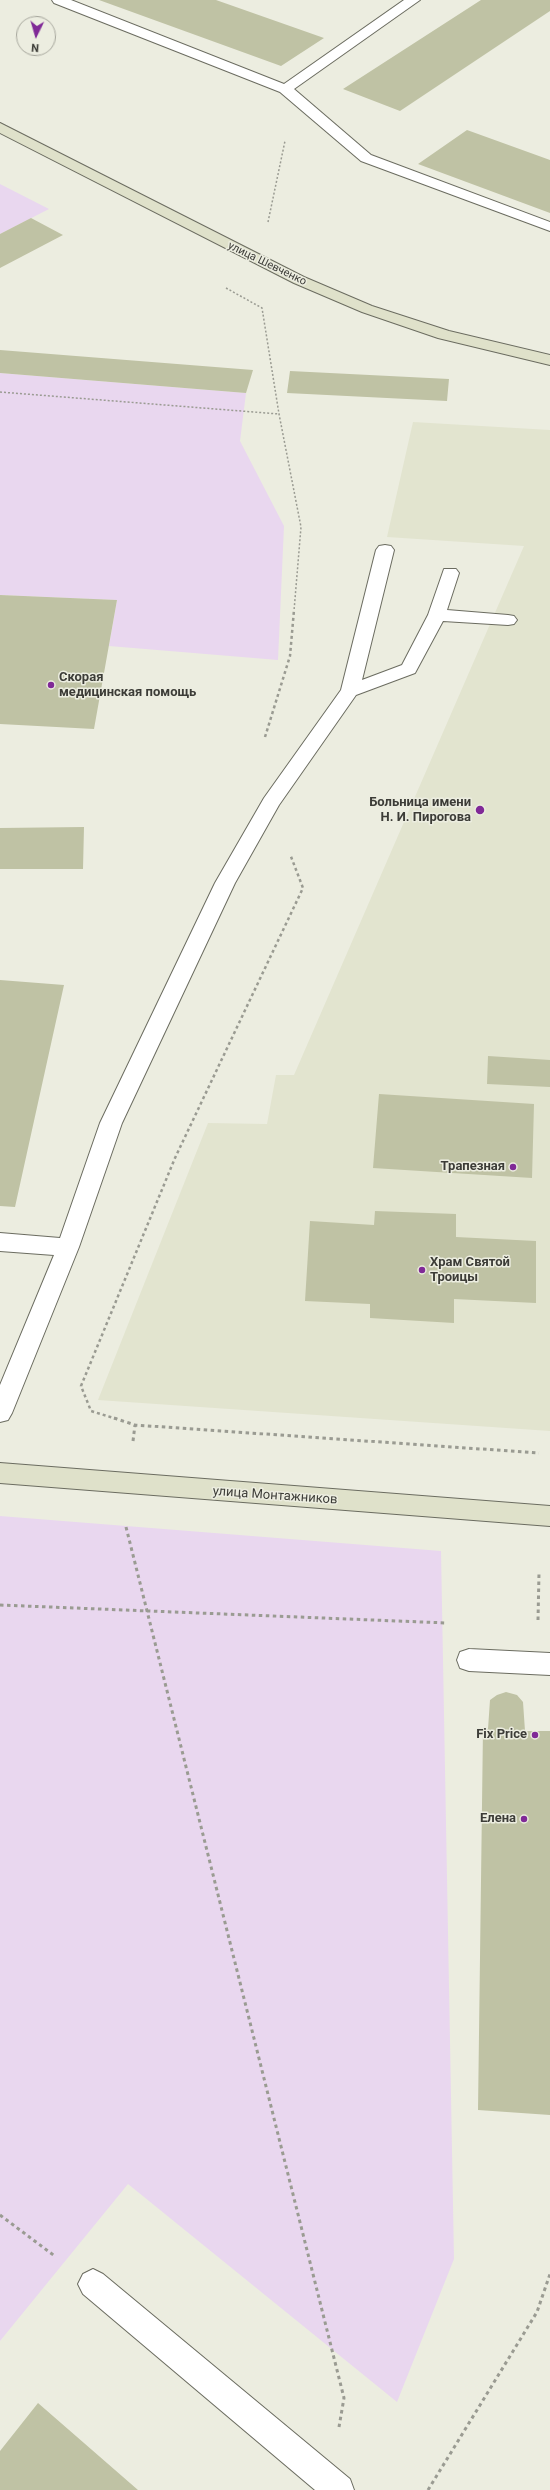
<!DOCTYPE html>
<meta charset="utf-8">
<style>
body{margin:0}
#map{position:relative;width:550px;height:2490px;overflow:hidden;background:#ecede0;font-family:Roboto,sans-serif}
canvas{display:block}
.north{position:absolute;left:16px;top:16px;width:40px;height:40px;box-sizing:border-box;background:#ecede0;border:1px solid #a6a69c;border-radius:50%;rotate:185deg;font-size:11px;font-weight:700;line-height:16px;text-align:center;color:#3c3c37}
.north::after{content:'';display:block;margin:auto;width:14px;height:18px;background:#802997;clip-path:polygon(50% 0,100% 100%,50% 72%,0 100%)}
</style>
<div id="map">
<canvas width="550" height="2490"></canvas>
<div class="north">N</div>
</div>
<script>
const g = document.querySelector('canvas').getContext('2d');
g.lineJoin = 'round';
function paint(path, color) { g.fillStyle = color; g.fill(path, 'evenodd'); }
const poly = rows => new Path2D(rows.map(r => 'M' + r).join(''));
function strokePath(path, color, width, dash) { g.strokeStyle = color; g.lineWidth = width; g.lineCap = dash ? 'butt' : 'round'; g.setLineDash(dash || []); g.stroke(path); }
function label(font, color, halo, rows, align = 'center') {
  g.font = font + ' Roboto,sans-serif'; g.lineWidth = 3; g.setLineDash([]); g.textBaseline = 'middle'; g.strokeStyle = halo; g.fillStyle = color; for (const [text, x, y, turn = 0] of rows) {
    g.save(); g.translate(x, y); g.rotate((+turn || 0) * Math.PI / 180); g.textAlign = isNaN(turn) ? turn : align; if (halo) g.strokeText(text, 0, 0); g.fillText(text, 0, 0); g.restore();
  }
}
const built = poly([
 [413,422,550,430,550,1431,98,1400,208,1123,267,1124,276,1075,294,1075,524,546,387,537]
]);
const green = poly([
 [0,184,49,209,0,234],
 [0,373,246,393,240,441,284,526,278,660,109,646,117,600,0,595],
 [0,1516,441,1551,454,2259,397,2402,128,2184,0,2341]
]);
const building = poly([
 [99,0,216,0,324,38,281,66],
 [481,0,550,0,550,11,400,111,343,89],
 [467,130,550,160,550,213,418,164],
 [31,218,63,235,0,268,0,234],
 [0,350,253,370,246,393,0,373],
 [290,371,449,379,447,401,287,393],
 [0,595,117,600,94,729,0,724],
 [84,827,83,869,0,869,0,828],
 [0,980,64,985,15,1207,0,1206],
 [488,1056,550,1060,550,1087,487,1084],
 [379,1094,534,1104,532,1178,373,1168],
 [375,1211,456,1214,456,1237,536,1241,536,1303,454,1299,454,1323,370,1318,370,1304,305,1301,310,1221,374,1225],
 [506,1692,517,1695,523,1702,525,1731,550,1731,550,2115,478,2110,483,1728,488,1729,490,1700,497,1695],
 [38,2403,138,2490,0,2490,0,2451]
]);
const pathFar2 = poly([
 [268,222,285,141],
 [226,288,262,308,279,414,301,527,294,611],
 [0,392,279,414]
]);
const pathFar1 = poly([
 [265,737,290,656,294,610],
 [117,1419,91,1411,81,1386,175,1158,303,888,290,854]
]);
const path = poly([
 [114,1418,135,1425,539,1453],
 [133,1441,135,1425],
 [126,1527,344,2398,339,2427],
 [0,1605,447,1623],
 [538,1620,539,1573],
 [0,2215,56,2257],
 [428,2490,537,2312,550,2274]
]);
const lane = poly([
 [52,0,71,0,284,84,404,0,420,0,294,89,371,155,550,222,550,231,361,161,280,92,54,3,52,0],
 [385,545,391,546,394,550,362,680,402,665,428,615,444,569,456,569,459,573,447,610,508,615,514,616,517,620,514,624,508,625,443,621,415,673,356,695,279,805,235,883,122,1123,79,1247,12,1413,8,1420,0,1422,0,1385,54,1255,0,1251,0,1233,60,1238,100,1123,215,883,264,798,341,690,376,550,379,546,385,545],
 [469,1649,550,1653,550,1675,469,1671,460,1668,457,1660,460,1652,469,1649],
 [93,2269,103,2274,350,2479,354,2490,315,2490,83,2294,78,2284,83,2274,93,2269]
]);
const secondary = poly([
 [0,123,304,277,372,306,449,331,550,355,550,365,438,338,362,312,294,283,0,133,0,123],
 [0,1463,550,1506,550,1526,0,1483,0,1463]
]);
const markers = [
 [51,685,4,"#802997"],
 [480,810,5,"#802997"],
 [513,1167,4,"#802997"],
 [422,1270,4,"#802997"],
 [535,1735,4,"#802997"],
 [524,1819,4,"#802997"]
];
const farStreetnames = [
 ["улица Шевченко",267,264,26]
];
const poiNames = [
 ["Скорая",59,678,"left"],
 ["медицинская помощь",59,693,"left"],
 ["Больница имени",471,803],
 ["Н. И. Пирогова",471,818],
 ["Трапезная",505,1167],
 ["Храм Святой",430,1263,"left"],
 ["Троицы",430,1278,"left"],
 ["Fix Price",527,1735],
 ["Елена",516,1819]
];
const streetNames = [
 ["улица Монтажников",275,1496,4]
];
paint(built, '#e2e4cf');
paint(green, '#e9d7ef');
paint(building, '#bfc2a4');
strokePath(lane, '#6b6c60', 2);
strokePath(secondary, '#6b6c60', 2);
strokePath(pathFar2, '#9a9b92', 1.5, [2, 2]);
strokePath(pathFar1, '#9a9b92', 2.5, [3, 3]);
strokePath(path, '#9a9b92', 3, [3.5, 3.5]);
paint(lane, '#fff');
paint(secondary, '#dfe1ca');
for (const [x, y, r, color] of markers) { const dot = new Path2D(); dot.arc(x, y, r, 0, 2 * Math.PI); g.fillStyle = color; g.fill(dot); strokePath(dot, '#ecede0', 1.5); }
label('11px', '#3c3c37', '#ecede0', farStreetnames);
label('bold 13px', '#3c3c37', '#ecede0', poiNames, 'right');
label('13px', '#3c3c37', '#ecede0', streetNames);
</script>
